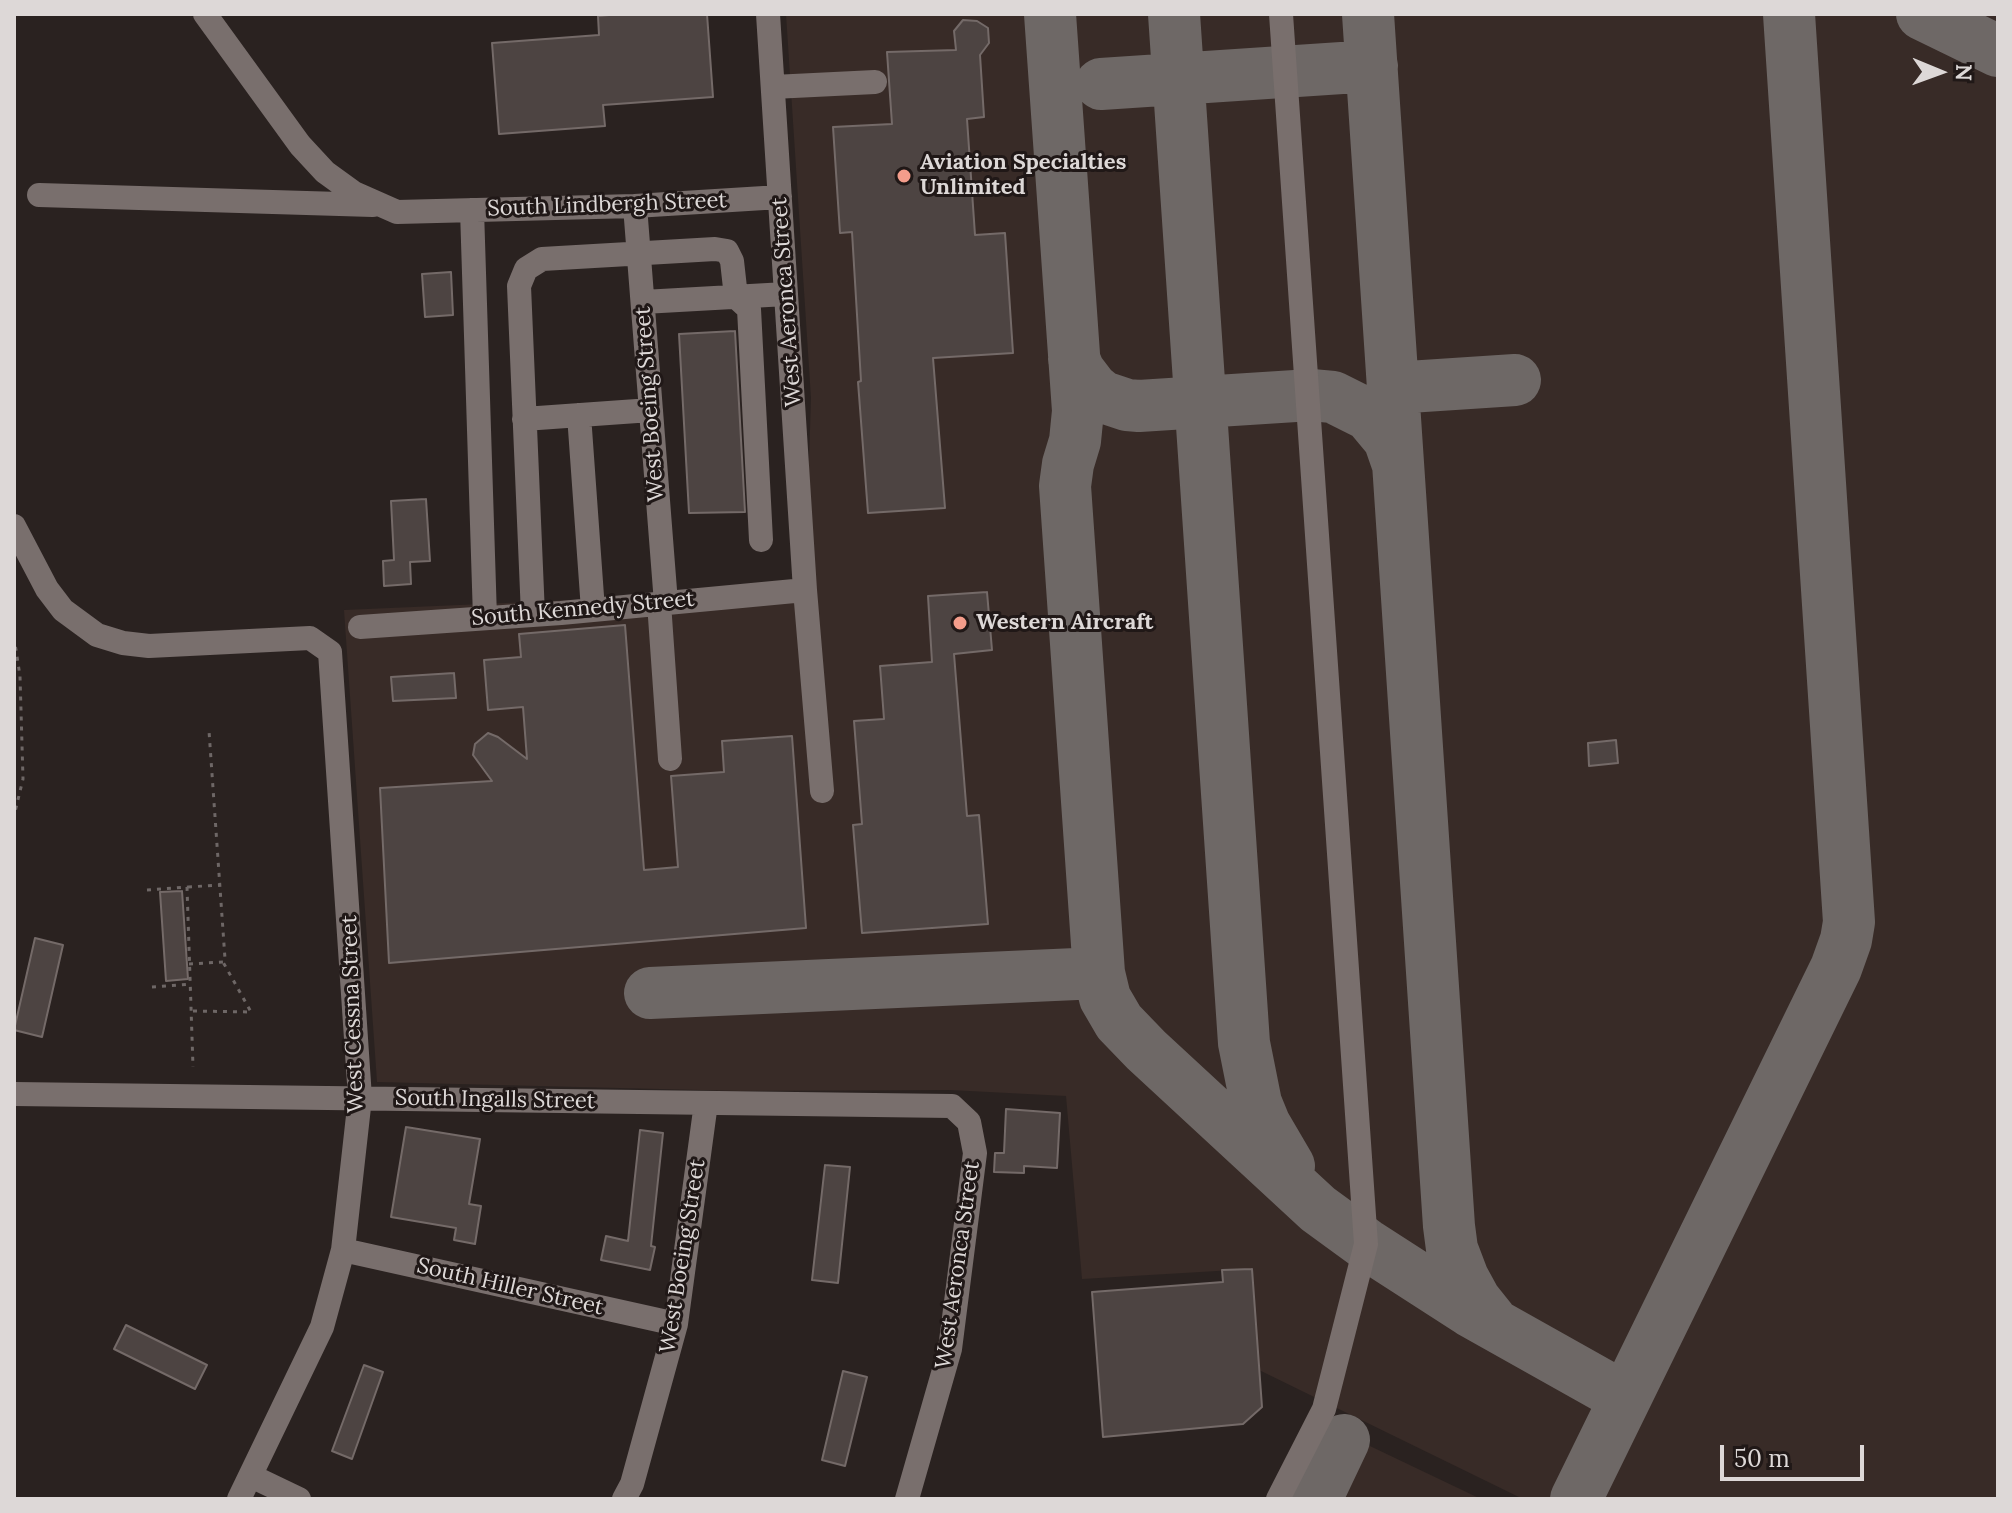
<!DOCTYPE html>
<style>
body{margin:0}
#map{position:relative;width:2012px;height:1513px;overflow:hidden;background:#2a2220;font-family:Lora,serif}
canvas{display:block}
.frame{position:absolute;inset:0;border:16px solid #ddd8d7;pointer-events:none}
.north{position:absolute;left:1900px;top:32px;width:80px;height:80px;-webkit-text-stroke:6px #201817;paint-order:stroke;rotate:91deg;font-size:22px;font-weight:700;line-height:32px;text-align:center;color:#ddd8d7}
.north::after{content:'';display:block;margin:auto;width:28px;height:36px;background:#ddd8d7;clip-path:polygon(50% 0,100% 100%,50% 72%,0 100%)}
.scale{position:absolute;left:1720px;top:1445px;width:144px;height:36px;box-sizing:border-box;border:4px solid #ddd8d7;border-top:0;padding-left:10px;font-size:24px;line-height:28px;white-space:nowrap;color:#ddd8d7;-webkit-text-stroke:6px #201817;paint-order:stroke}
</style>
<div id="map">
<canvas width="2012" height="1513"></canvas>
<div class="frame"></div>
<div class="north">N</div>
<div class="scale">50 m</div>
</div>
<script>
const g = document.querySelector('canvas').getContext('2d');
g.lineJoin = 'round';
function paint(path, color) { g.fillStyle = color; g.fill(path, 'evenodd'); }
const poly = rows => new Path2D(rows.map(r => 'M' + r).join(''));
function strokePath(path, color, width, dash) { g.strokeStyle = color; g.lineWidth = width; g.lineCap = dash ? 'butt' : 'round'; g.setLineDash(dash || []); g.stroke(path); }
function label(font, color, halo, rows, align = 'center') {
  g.font = font + ' Lora,serif'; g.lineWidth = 6; g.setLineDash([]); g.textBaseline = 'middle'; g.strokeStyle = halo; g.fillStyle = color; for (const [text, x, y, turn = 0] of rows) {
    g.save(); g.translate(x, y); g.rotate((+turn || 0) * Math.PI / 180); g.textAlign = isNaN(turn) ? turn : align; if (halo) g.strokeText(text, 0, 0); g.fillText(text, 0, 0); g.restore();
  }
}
const built = poly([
 [786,14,1998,14,1998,1499,1523,1499,1259,1370,1251,1269,1082,1279,1066,1096,950,1090,740,1091,377,1082,344,610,805,590,811,398],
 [1328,1426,1481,1499,1292,1499]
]);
const taxiway = poly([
 [1050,14,1078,411,1075,441,1068,464,1065,486,1099,973,1105,998,1119,1022,1146,1050,1318,1209,1366,1244,1470,1311,1625,1398],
 [1174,14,1244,1043,1256,1103,1265,1125,1289,1166],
 [1368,14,1449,1226,1452,1249,1463,1278,1475,1300,1491,1320],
 [1922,14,1998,51],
 [1101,84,1372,66],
 [1074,359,1079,371,1092,388,1103,397,1127,405,1139,406,1311,395,1333,397,1369,415,1389,439,1397,462],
 [1393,388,1515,380],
 [650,993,1099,973],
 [1316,1499,1344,1440],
 [1576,1499,1836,968,1846,940,1849,922,1789,14]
]);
const building = poly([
 [620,14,707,14,713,97,603,105,605,126,499,134,492,43,599,35,598,16,620,14],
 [963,20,977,21,988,28,989,43,980,55,984,117,967,119,975,235,1005,233,1013,353,933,358,945,508,868,513,858,382,861,381,852,232,840,233,833,127,892,124,887,52,956,50,954,31,963,20],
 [451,272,453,315,425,317,422,274,451,272],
 [735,331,745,512,689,513,679,334,735,331],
 [426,499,430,561,410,562,411,584,384,586,383,561,394,560,391,501,426,499],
 [987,592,992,650,954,654,967,816,979,815,988,924,862,933,853,825,862,824,854,721,884,719,880,666,932,662,928,596,987,592],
 [625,625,644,870,678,867,671,776,724,772,722,741,792,736,806,928,389,963,380,788,492,781,473,755,475,744,488,733,498,737,527,759,523,707,488,710,484,660,521,657,519,634,625,625],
 [454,673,456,698,393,701,391,677,454,673],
 [1616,740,1618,763,1589,766,1588,743,1616,740],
 [182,891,188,979,166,981,160,892,182,891],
 [35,938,63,945,42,1037,14,1030,35,938],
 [1006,1109,1060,1113,1057,1168,1024,1166,1024,1173,994,1172,995,1153,1004,1153,1006,1109],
 [406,1127,480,1139,469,1204,481,1206,475,1244,454,1240,456,1228,391,1217,406,1127],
 [640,1130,663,1133,651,1246,655,1247,650,1270,601,1260,606,1236,628,1241,640,1130],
 [825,1165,850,1167,838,1283,812,1280,825,1165],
 [1252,1269,1262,1407,1243,1424,1103,1437,1092,1292,1223,1282,1222,1270,1252,1269],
 [126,1325,207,1365,195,1389,114,1349,126,1325],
 [364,1365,383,1372,352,1459,332,1451,364,1365],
 [843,1371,867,1377,845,1466,822,1460,843,1371]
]);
const path = poly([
 [14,637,20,676,23,779,14,816],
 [188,887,220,885],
 [147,890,187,887,193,1067],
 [189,964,223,962,225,959,209,731],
 [152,987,191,984],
 [193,1011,251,1012,223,962]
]);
const minor = poly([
 [205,14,300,145,325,172,354,193,397,212,635,206,780,197],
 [768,14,805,590,822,791],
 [773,87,875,82],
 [39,195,373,205],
 [635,206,666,603],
 [472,210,485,618],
 [643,302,786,294],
 [579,415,593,610],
 [524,419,651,410],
 [14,526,47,589,63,610,97,635,123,643,149,646,310,638,330,652,360,1098,343,1250,322,1327,239,1499],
 [659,603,670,759],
 [533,615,519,286,526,269,542,259,715,249,727,251,732,261,736,297,749,309,761,540],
 [360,627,561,613,805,590],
 [14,1094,952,1106,969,1122,975,1153,950,1349,907,1499],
 [343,1250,676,1324],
 [251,1476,299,1499],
 [624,1499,632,1484,676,1324,706,1103],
 [1278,1499,1324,1409,1366,1244,1281,14]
]);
const markers = [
 [904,176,8,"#f49d8b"],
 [960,623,8,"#f49d8b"]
];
const poiNames = [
 ["Aviation Specialties",920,163],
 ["Unlimited",920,188],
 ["Western Aircraft",976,623]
];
const streetNames = [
 ["South Lindbergh Street",607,205,-2],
 ["West Aeronca Street",787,302,-94],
 ["West Boeing Street",650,404,-94],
 ["South Kennedy Street",583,609,-5],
 ["West Cessna Street",353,1014,-92],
 ["South Ingalls Street",495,1100,1],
 ["West Boeing Street",683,1256,-81],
 ["West Aeronca Street",958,1265,-82],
 ["South Hiller Street",510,1287,13]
];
paint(built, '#382b27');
strokePath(taxiway, '#6e6866', 52);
paint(building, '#4d4442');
strokePath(building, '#746a68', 2);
strokePath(path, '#6e6766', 3, [4, 6]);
strokePath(minor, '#796f6d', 24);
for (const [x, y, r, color] of markers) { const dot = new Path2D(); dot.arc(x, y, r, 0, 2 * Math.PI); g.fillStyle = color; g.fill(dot); strokePath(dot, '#201817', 3); }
label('bold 22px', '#ddd8d7', '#201817', poiNames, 'left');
label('22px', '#ddd8d7', '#201817', streetNames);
</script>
